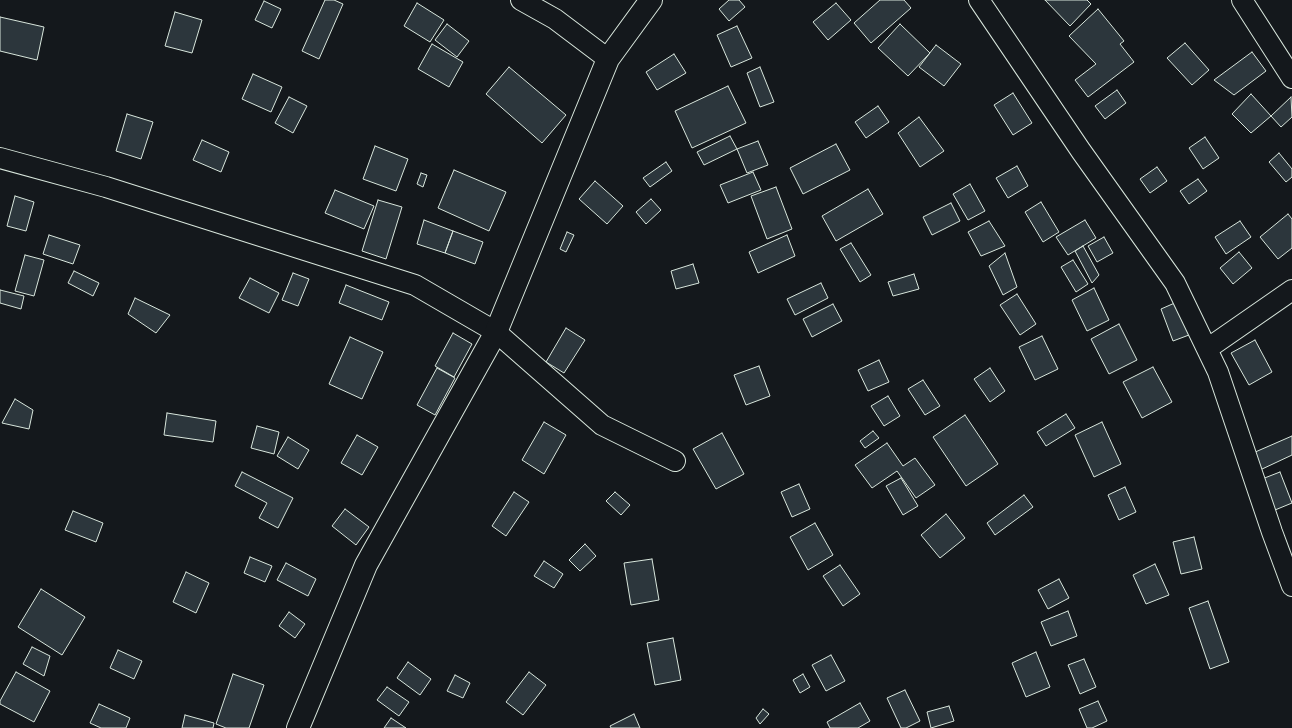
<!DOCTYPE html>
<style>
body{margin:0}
canvas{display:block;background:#14181c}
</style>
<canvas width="1292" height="728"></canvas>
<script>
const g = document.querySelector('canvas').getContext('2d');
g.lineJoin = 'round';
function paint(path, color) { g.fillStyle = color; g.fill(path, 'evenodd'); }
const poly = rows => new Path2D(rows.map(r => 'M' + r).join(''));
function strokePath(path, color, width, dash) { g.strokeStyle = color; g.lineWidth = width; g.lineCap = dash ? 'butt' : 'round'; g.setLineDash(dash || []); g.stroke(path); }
const building = poly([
 [325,0,334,0,343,4,319,59,302,51,325,0],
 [729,0,739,0,745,7,729,21,719,9,729,0],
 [880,0,904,0,911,8,871,43,854,23,880,0],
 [1045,0,1087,0,1091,4,1070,26,1045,0],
 [264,1,281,9,272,28,255,20,264,1],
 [417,3,444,20,430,42,404,26,417,3],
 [836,3,851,20,828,40,813,22,836,3],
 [1098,9,1124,41,1120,44,1134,62,1088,97,1075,80,1096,64,1069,36,1098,9],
 [175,12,202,20,192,53,165,46,175,12],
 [0,17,44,27,37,60,0,51,0,17],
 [447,24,469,41,457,57,435,40,447,24],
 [900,24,930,53,908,76,878,48,900,24],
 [737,26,752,58,731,67,717,35,737,26],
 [1185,43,1209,70,1192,85,1167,58,1185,43],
 [432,44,463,62,449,87,418,69,432,44],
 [936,45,961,64,944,86,919,67,936,45],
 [1252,52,1266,71,1234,95,1214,80,1252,52],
 [674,54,686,73,657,90,646,72,674,54],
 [509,67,566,115,542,143,486,94,509,67],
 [760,67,774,102,760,107,747,73,760,67],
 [253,74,282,87,271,112,242,99,253,74],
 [728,86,746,123,692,148,675,111,728,86],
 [1117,90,1126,103,1105,119,1095,106,1117,90],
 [1013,93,1032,123,1013,135,994,105,1013,93],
 [1251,94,1271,116,1251,133,1232,114,1251,94],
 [289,97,307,106,293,133,275,123,289,97],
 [1291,97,1292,117,1281,127,1271,116,1291,97],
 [878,106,889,122,866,138,855,122,878,106],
 [127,114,153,122,141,159,116,151,127,114],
 [919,117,944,151,920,167,898,133,919,117],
 [730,136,737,149,704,165,697,152,730,136],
 [1205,137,1219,158,1203,169,1189,148,1205,137],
 [202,140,229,152,221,172,193,160,202,140],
 [758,141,768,165,747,173,737,149,758,141],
 [836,144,850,170,803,194,790,168,836,144],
 [375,146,408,159,396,191,363,179,375,146],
 [1279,153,1292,169,1292,177,1286,182,1269,162,1279,153],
 [666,162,672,171,650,187,643,178,666,162],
 [1017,166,1028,186,1008,198,996,178,1017,166],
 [1157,167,1167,181,1150,193,1140,179,1157,167],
 [454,170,506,192,489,231,438,208,454,170],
 [753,172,761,190,728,203,720,185,753,172],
 [421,173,427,175,423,187,417,184,421,173],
 [1198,179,1207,191,1189,204,1180,191,1198,179],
 [595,181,623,206,607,224,579,199,595,181],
 [970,184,985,211,968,220,953,194,970,184],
 [776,187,792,229,767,239,751,196,776,187],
 [868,189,883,214,836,241,822,216,868,189],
 [335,190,374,206,364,229,325,213,335,190],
 [15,196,34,202,26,231,7,226,15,196],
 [651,199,661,210,646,224,636,212,651,199],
 [378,200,402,207,386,259,362,251,378,200],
 [1041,202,1059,232,1043,242,1025,212,1041,202],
 [951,203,960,221,932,235,923,217,951,203],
 [1288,214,1292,219,1292,248,1278,259,1260,237,1288,214],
 [424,220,453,231,445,253,417,244,424,220],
 [1085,220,1096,238,1068,255,1056,237,1085,220],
 [989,221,1005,246,981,256,968,232,989,221],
 [1240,221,1251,237,1226,254,1215,237,1240,221],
 [453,231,483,242,475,264,445,253,453,231],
 [567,232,574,235,566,252,560,249,567,232],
 [49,235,80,245,73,264,43,254,49,235],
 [787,235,795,256,758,273,749,252,787,235],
 [1104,237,1113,253,1097,262,1088,246,1104,237],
 [851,243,871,275,860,282,840,249,851,243],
 [1083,246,1099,275,1092,283,1075,251,1083,246],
 [1239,252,1252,268,1233,284,1220,268,1239,252],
 [1005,253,1017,287,1003,295,989,266,1005,253],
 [25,255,44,260,34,296,15,291,25,255],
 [1073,260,1088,284,1076,292,1061,267,1073,260],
 [693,264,699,283,676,289,671,271,693,264],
 [74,271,99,283,93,296,68,283,74,271],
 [293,273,309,279,298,306,282,300,293,273],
 [914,274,919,289,893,296,888,282,914,274],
 [250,278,279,293,269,313,239,298,250,278],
 [821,283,828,298,795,315,787,299,821,283],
 [346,285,389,302,382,320,339,303,346,285],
 [1094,288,1109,320,1087,331,1072,300,1094,288],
 [0,290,24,296,21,309,0,303,0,290],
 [1017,294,1036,324,1020,335,1000,305,1017,294],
 [135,298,170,315,156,333,128,314,135,298],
 [1177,302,1189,335,1173,341,1161,309,1177,302],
 [833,304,842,321,812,337,803,319,833,304],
 [1119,324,1137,360,1109,374,1091,339,1119,324],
 [566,328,585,340,564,373,546,362,566,328],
 [453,333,472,344,454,377,435,366,453,333],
 [1042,336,1058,369,1035,380,1019,347,1042,336],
 [350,337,383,352,362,399,329,384,350,337],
 [1255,340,1272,372,1249,385,1231,353,1255,340],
 [879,360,889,382,868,391,858,370,879,360],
 [759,366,770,396,746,405,734,375,759,366],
 [1153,367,1172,402,1142,418,1123,382,1153,367],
 [437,368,455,378,435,415,417,405,437,368],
 [990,368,1005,391,990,402,974,379,990,368],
 [923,380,940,406,925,415,908,389,923,380],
 [888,396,900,416,884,426,871,406,888,396],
 [15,399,33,410,29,429,2,423,15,399],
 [167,413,216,421,213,442,164,435,167,413],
 [1066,414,1075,428,1046,446,1037,432,1066,414],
 [965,415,998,464,966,486,933,437,965,415],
 [544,422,566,435,544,474,522,460,544,422],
 [1102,422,1121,464,1094,477,1075,435,1102,422],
 [257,426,279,432,274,454,251,448,257,426],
 [873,431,879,438,865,448,860,441,873,431],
 [722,433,744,474,716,489,693,449,722,433],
 [357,435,378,447,362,475,341,463,357,435],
 [1292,436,1292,455,1260,470,1253,453,1292,436],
 [288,437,309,450,298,469,277,456,288,437],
 [887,443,903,466,915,458,935,485,916,498,897,471,872,488,855,465,887,443],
 [242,472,293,498,278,528,259,518,267,503,235,486,242,472],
 [1280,472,1292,503,1275,510,1262,479,1280,472],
 [901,478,918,506,903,515,886,486,901,478],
 [799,484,810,509,792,517,781,492,799,484],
 [1125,487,1136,512,1119,520,1108,495,1125,487],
 [514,492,529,502,506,536,492,526,514,492],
 [615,492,630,505,621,515,606,501,615,492],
 [1024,495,1033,507,995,535,987,523,1024,495],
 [345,509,369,527,356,545,332,526,345,509],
 [73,511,103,523,96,542,65,530,73,511],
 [946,514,965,538,940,558,921,535,946,514],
 [815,523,833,555,808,570,790,537,815,523],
 [1194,537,1202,569,1181,574,1173,542,1194,537],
 [585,544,596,556,580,571,569,560,585,544],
 [250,557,272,566,265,582,244,573,250,557],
 [652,559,659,600,631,605,624,563,652,559],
 [544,561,563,574,554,588,534,576,544,561],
 [286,563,316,579,308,596,277,580,286,563],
 [1155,564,1169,595,1146,604,1133,575,1155,564],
 [840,565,860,594,843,606,823,576,840,565],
 [186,572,209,583,196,613,173,602,186,572],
 [1059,579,1069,598,1048,609,1038,590,1059,579],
 [41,589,85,617,62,655,18,627,41,589],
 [1208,601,1229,662,1210,669,1189,608,1208,601],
 [1068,611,1077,636,1051,646,1041,622,1068,611],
 [289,612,305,624,295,638,279,626,289,612],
 [673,638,681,680,655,685,647,643,673,638],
 [32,647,50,656,44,676,23,664,32,647],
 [118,650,142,661,134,679,110,668,118,650],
 [1036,652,1050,687,1026,697,1012,663,1036,652],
 [831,655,845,681,826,691,812,665,831,655],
 [1084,659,1096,687,1080,694,1068,665,1084,659],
 [408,662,431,679,420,695,397,678,408,662],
 [16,672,50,691,34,722,0,704,0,701,16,672],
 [529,672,546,685,523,715,506,702,529,672],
 [233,674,264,685,249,728,226,728,216,724,233,674],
 [803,674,810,687,800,693,793,680,803,674],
 [455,675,470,683,463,698,447,691,455,675],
 [387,687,409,702,399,716,377,700,387,687],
 [905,690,920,721,906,728,901,728,887,698,905,690],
 [1098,701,1107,721,1092,728,1087,728,1079,709,1098,701],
 [860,703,870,721,858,728,830,728,827,722,860,703],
 [99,704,130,718,126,728,101,728,90,723,99,704],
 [949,706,954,721,931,728,927,712,949,706],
 [763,709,769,714,760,724,756,718,763,709],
 [634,714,640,728,611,728,610,726,634,714],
 [185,715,214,723,213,728,182,728,185,715],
 [391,718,406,728,384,728,391,718]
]);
const minor = poly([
 [521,0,555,19,608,59],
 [979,0,1081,151,1175,283,1218,372,1272,532,1292,586],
 [1242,0,1292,78],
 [0,158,106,187,415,285,496,332,602,425,675,461],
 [1207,349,1292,290]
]);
const tertiary = poly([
 [298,728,366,565,496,332,608,59,651,0]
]);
paint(building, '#2c363c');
strokePath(building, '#d8e6dc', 1);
strokePath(minor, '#d8e6dc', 22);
strokePath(tertiary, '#d8e6dc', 24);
strokePath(minor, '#14181c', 20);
strokePath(tertiary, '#14181c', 22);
</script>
